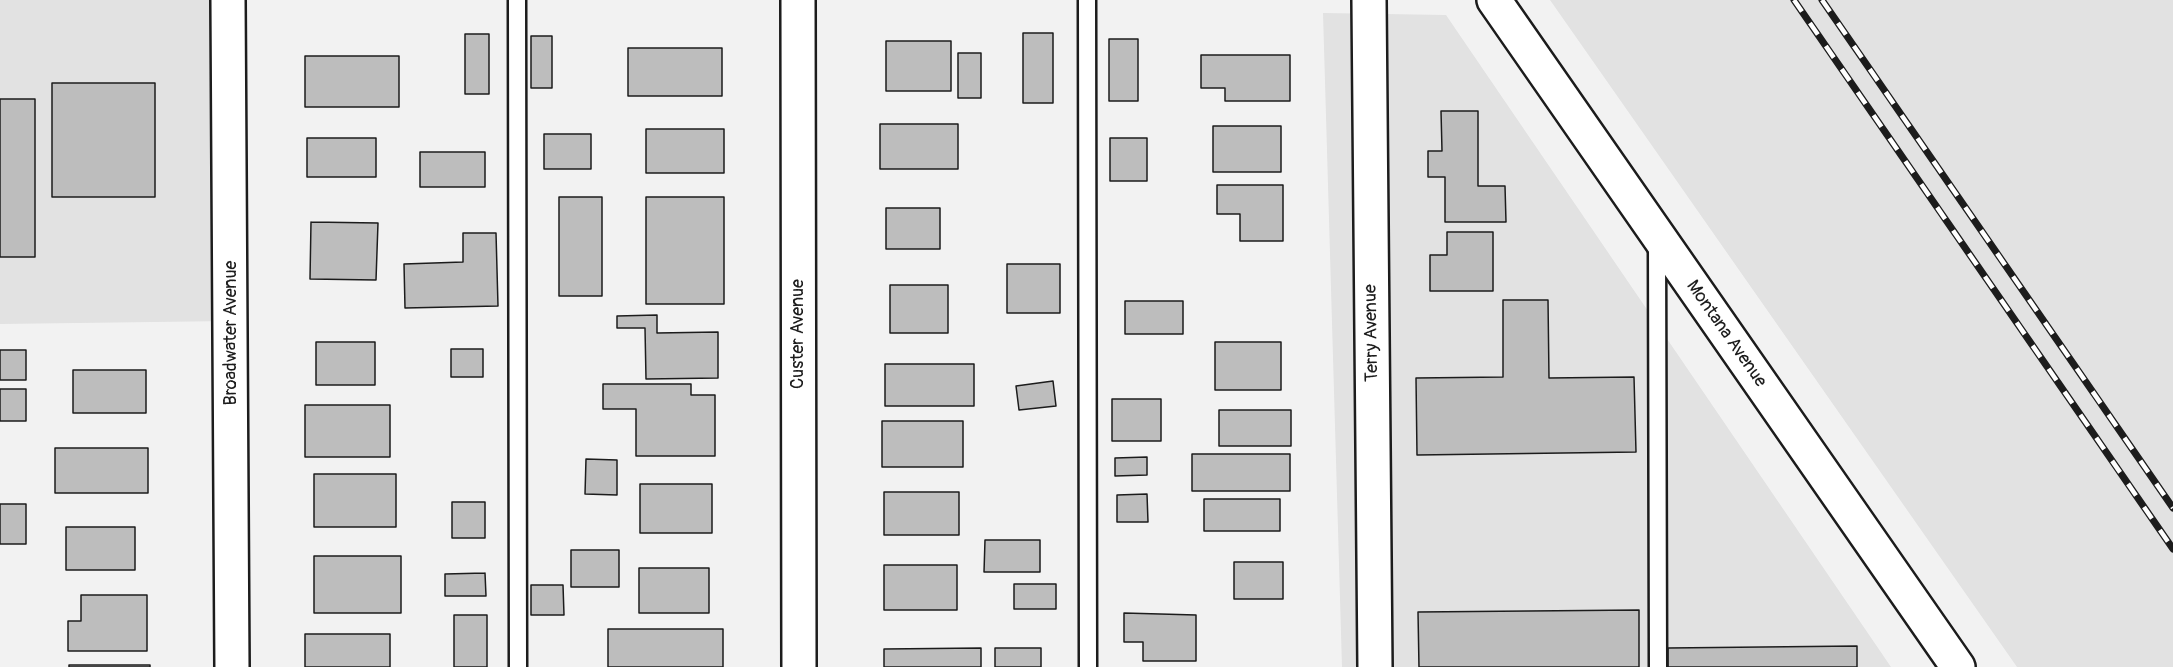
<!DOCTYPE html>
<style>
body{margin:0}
canvas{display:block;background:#f2f2f2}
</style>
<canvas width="2173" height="667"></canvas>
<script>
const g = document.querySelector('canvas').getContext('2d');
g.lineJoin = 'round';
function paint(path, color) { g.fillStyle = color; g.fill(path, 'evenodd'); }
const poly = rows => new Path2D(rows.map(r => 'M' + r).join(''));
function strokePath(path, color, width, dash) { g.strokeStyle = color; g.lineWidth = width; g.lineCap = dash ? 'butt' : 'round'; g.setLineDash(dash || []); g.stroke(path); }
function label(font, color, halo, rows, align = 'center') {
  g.font = font + ' Pangolin,sans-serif'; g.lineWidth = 4.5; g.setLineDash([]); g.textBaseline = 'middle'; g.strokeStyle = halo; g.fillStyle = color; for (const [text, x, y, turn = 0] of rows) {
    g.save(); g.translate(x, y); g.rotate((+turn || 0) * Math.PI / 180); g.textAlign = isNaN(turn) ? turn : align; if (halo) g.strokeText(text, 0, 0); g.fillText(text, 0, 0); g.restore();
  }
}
const built = poly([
 [0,0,228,0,231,321,0,324],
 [1550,0,2173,0,2173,667,2017,667],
 [1323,13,1446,15,1891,667,1342,667]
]);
const building = poly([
 [1023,33,1053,33,1053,103,1023,103,1023,33],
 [465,34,489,34,489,94,465,94,465,34],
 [531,36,552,36,552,88,531,88,531,36],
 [1109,39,1138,39,1138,101,1109,101,1109,39],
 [886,41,951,41,951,91,886,91,886,41],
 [628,48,722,48,722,96,628,96,628,48],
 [958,53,981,53,981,98,958,98,958,53],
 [1201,55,1290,55,1290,101,1225,101,1225,88,1201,88,1201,55],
 [305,56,399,56,399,107,305,107,305,56],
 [52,83,155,83,155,197,52,197,52,83],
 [0,99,35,99,35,257,0,257,0,99],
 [1441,111,1478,111,1478,186,1505,186,1506,222,1445,222,1445,177,1428,177,1428,151,1442,151,1441,111],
 [880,124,958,124,958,169,880,169,880,124],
 [1213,126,1281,126,1281,172,1213,172,1213,126],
 [646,129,724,129,724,173,646,173,646,129],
 [544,134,591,134,591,169,544,169,544,134],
 [307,138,376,138,376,177,307,177,307,138],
 [1110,138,1147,138,1147,181,1110,181,1110,138],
 [420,152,485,152,485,187,420,187,420,152],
 [1217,185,1283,185,1283,241,1240,241,1240,214,1217,214,1217,185],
 [559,197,602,197,602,296,559,296,559,197],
 [646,197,724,197,724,304,646,304,646,197],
 [886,208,940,208,940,249,886,249,886,208],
 [311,222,378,223,376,280,310,279,311,222],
 [1447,232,1493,232,1493,291,1430,291,1430,255,1447,255,1447,232],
 [463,233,496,233,498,306,405,308,404,264,463,262,463,233],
 [1007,264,1060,264,1060,313,1007,313,1007,264],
 [890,285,948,285,948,333,890,333,890,285],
 [1503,300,1548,300,1549,378,1634,377,1636,452,1417,455,1416,378,1503,377,1503,300],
 [1125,301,1183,301,1183,334,1125,334,1125,301],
 [657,315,657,333,718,332,718,378,646,379,645,328,617,328,617,316,657,315],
 [316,342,375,342,375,385,316,385,316,342],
 [1215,342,1281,342,1281,390,1215,390,1215,342],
 [451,349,483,349,483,377,451,377,451,349],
 [0,350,26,350,26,380,0,380,0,350],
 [885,364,974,364,974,406,885,406,885,364],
 [73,370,146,370,146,413,73,413,73,370],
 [1053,381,1056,406,1019,410,1016,386,1053,381],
 [603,384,691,384,691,395,715,395,715,456,636,456,636,409,603,409,603,384],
 [0,389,26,389,26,421,0,421,0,389],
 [1112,399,1161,399,1161,441,1112,441,1112,399],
 [305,405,390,405,390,457,305,457,305,405],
 [1219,410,1291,410,1291,446,1219,446,1219,410],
 [882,421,963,421,963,467,882,467,882,421],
 [55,448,148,448,148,493,55,493,55,448],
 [1192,454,1290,454,1290,491,1192,491,1192,454],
 [1147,457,1147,475,1115,476,1115,458,1147,457],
 [586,459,617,460,617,495,585,494,586,459],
 [314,474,396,474,396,527,314,527,314,474],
 [640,484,712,484,712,533,640,533,640,484],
 [884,492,959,492,959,535,884,535,884,492],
 [1147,494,1148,522,1117,522,1117,495,1147,494],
 [1204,499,1280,499,1280,531,1204,531,1204,499],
 [452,502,485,502,485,538,452,538,452,502],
 [0,504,26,504,26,544,0,544,0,504],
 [66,527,135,527,135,570,66,570,66,527],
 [985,540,1040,540,1040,572,984,572,985,540],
 [571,550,619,550,619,587,571,587,571,550],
 [314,556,401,556,401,613,314,613,314,556],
 [1234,562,1283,562,1283,599,1234,599,1234,562],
 [884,565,957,565,957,610,884,610,884,565],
 [639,568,709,568,709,613,639,613,639,568],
 [485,573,486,596,445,596,445,574,485,573],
 [1014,584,1056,584,1056,609,1014,609,1014,584],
 [531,585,563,585,564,615,531,615,531,585],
 [81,595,147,595,147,651,68,651,68,621,81,621,81,595],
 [1639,610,1639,667,1419,667,1418,612,1639,610],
 [1124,613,1196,615,1196,661,1143,661,1143,642,1124,642,1124,613],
 [454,615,487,615,487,667,454,667,454,615],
 [608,629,723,629,723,667,608,667,608,629],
 [305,634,390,634,390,667,305,667,305,634],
 [1857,646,1857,667,1668,667,1668,648,1857,646],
 [981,648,981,667,884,667,884,649,981,648],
 [995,648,1041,648,1041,667,995,667,995,648],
 [69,665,150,665,150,667,69,667,69,665]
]);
const service = poly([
 [517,0,518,667],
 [1087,0,1088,667],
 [1657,242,1658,667]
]);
const minor = poly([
 [798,0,799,667],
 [1369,0,1375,667]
]);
const secondary = poly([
 [228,0,232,667]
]);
const primary = poly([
 [1494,0,1958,667]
]);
const rail = poly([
 [1794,0,2173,549],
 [1822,0,2173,508]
]);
const streetNames = [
 ["Broadwater Avenue",231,333,-90],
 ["Terry Avenue",1372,333,-91],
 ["Custer Avenue",798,334,-90],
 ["Montana Avenue",1726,334,55]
];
paint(built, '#e2e2e2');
paint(building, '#bdbdbd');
strokePath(building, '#1c1c1c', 1.5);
strokePath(service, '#1c1c1c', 21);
strokePath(minor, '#1c1c1c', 38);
strokePath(secondary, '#1c1c1c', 38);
strokePath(primary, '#1c1c1c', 38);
strokePath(service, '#fff', 16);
strokePath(minor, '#fff', 33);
strokePath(secondary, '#fff', 33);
strokePath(primary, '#fff', 33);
strokePath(rail, '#1c1c1c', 7);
strokePath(rail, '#fff', 4.5, [14]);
label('18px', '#1c1c1c', '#fff', streetNames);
</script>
